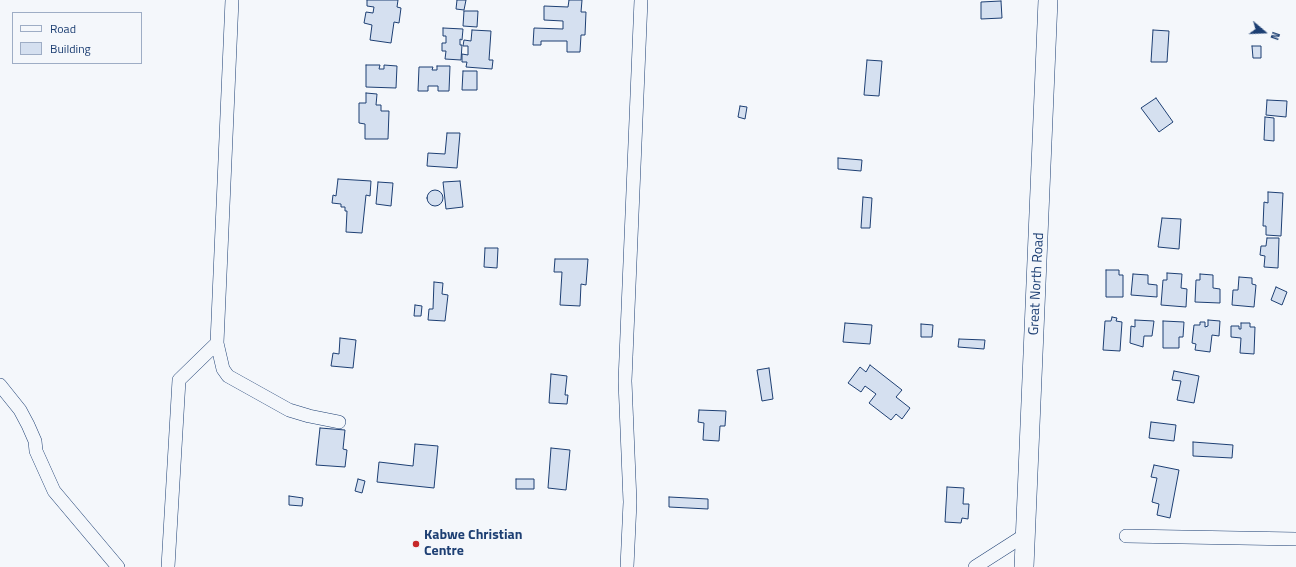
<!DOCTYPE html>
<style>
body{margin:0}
#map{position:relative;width:1296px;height:567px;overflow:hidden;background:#f4f7fb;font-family:"Titillium Web",sans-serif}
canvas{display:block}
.legend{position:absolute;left:12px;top:12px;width:130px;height:52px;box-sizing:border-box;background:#f4f7fb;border:1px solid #9eadc5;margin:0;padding:5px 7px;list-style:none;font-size:12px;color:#1d3f73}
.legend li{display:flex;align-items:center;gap:8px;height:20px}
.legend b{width:20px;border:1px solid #9eadc5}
.north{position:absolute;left:1244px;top:12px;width:40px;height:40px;-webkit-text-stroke:3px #f4f7fb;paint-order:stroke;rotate:109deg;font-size:11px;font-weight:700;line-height:16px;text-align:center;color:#1d3f73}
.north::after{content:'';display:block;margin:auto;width:14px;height:18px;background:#1d3f73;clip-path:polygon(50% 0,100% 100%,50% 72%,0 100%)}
</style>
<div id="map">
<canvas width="1296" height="567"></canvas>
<ul class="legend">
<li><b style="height:5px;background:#f4f7fb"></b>Road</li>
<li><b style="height:11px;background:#d5e0f0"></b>Building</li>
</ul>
<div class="north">N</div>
</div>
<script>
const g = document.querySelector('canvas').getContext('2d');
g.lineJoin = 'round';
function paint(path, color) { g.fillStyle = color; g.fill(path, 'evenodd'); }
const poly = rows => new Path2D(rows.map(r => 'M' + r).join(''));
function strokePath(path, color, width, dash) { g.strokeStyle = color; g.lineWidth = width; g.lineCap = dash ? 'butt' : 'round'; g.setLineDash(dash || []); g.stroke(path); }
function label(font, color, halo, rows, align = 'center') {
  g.font = font + ' "Titillium Web",sans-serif'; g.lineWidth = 3; g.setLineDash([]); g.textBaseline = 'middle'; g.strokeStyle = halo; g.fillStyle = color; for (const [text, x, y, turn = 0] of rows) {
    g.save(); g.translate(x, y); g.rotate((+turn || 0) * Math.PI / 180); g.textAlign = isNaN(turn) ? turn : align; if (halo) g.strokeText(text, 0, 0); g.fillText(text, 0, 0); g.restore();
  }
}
const building = poly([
 [367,0,398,0,397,7,401,8,399,23,394,22,391,43,370,40,372,25,364,23,366,12,373,13,374,7,367,6,367,0],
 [457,0,466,0,464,10,456,9,457,0],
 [569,0,582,0,581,12,586,12,585,35,581,35,580,52,567,52,567,41,541,41,541,45,533,45,534,28,563,29,563,21,544,20,544,6,568,7,569,0],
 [1001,1,1002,18,981,19,981,2,1001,1],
 [464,11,478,11,477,27,463,26,464,11],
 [443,28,463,29,462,40,460,39,460,45,462,45,461,60,445,59,446,51,442,51,442,43,446,43,446,36,443,36,443,28],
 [472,30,491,31,489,60,493,60,492,69,466,67,467,62,462,62,462,54,468,55,468,46,463,46,464,40,471,41,472,30],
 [1153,30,1169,31,1167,62,1151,62,1153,30],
 [1252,46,1261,46,1261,58,1253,58,1252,46],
 [867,60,882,61,879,96,864,95,867,60],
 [366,65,380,65,379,69,384,69,384,65,397,66,396,88,366,87,366,65],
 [437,66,450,66,449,91,438,91,438,86,428,86,428,91,418,91,419,67,433,67,432,70,437,70,437,66],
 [463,71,477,71,477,90,462,90,463,71],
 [366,93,377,94,376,105,381,105,381,111,389,111,388,139,365,139,365,124,359,123,359,103,366,103,366,93],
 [1156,98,1173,122,1159,132,1141,108,1156,98],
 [1267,100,1287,101,1286,117,1266,115,1267,100],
 [740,106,747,107,745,119,738,117,740,106],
 [1265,117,1274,118,1274,141,1264,140,1265,117],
 [447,133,460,133,457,168,427,166,428,153,445,154,447,133],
 [838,158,862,160,861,171,838,169,838,158],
 [338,179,371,181,370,196,366,195,362,233,346,232,347,211,345,211,345,207,341,207,341,204,332,203,333,195,336,196,338,179],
 [460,181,463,207,446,209,443,182,460,181],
 [378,182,393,183,391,206,376,204,378,182],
 '427 198a8 8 0 1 1 16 0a8 8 0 1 1-16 0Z',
 [1268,192,1283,193,1281,236,1266,235,1266,226,1263,226,1264,202,1268,203,1268,192],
 [863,197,872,198,870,228,861,228,863,197],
 [1162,218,1181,219,1179,249,1158,247,1162,218],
 [1267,238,1279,238,1278,268,1264,267,1265,256,1260,255,1261,246,1266,246,1267,238],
 [485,248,498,248,497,268,484,267,485,248],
 [555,259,588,259,586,285,581,284,580,306,560,305,562,272,554,272,555,259],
 [1106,270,1119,270,1119,275,1123,275,1123,297,1106,297,1106,270],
 [1167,273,1182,274,1181,288,1187,289,1186,307,1161,305,1163,280,1167,280,1167,273],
 [1133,274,1148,275,1148,284,1157,285,1157,297,1131,295,1133,274],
 [1200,274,1213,275,1213,288,1220,289,1220,303,1195,302,1196,280,1200,280,1200,274],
 [1239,277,1252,278,1252,284,1256,285,1254,307,1232,305,1233,290,1238,290,1239,277],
 [434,282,443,283,442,294,448,295,445,321,428,320,429,309,433,309,434,282],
 [1276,287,1287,292,1282,305,1271,300,1276,287],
 [415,305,422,306,421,316,414,316,415,305],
 [1112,317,1117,318,1116,321,1122,322,1120,351,1103,350,1105,321,1111,321,1112,317],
 [1135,320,1154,321,1152,336,1144,336,1143,347,1130,343,1131,326,1135,327,1135,320],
 [1208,320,1220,321,1219,336,1212,335,1210,352,1195,350,1196,344,1192,343,1194,325,1200,325,1200,322,1205,322,1205,327,1208,326,1208,320],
 [1163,321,1184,322,1183,337,1179,337,1179,348,1163,348,1163,321],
 [845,323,872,325,870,344,843,342,845,323],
 [1241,323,1250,323,1250,327,1255,327,1254,354,1240,353,1241,338,1231,337,1231,326,1239,326,1239,329,1241,329,1241,323],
 [921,324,933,325,932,337,921,337,921,324],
 [340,338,356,340,353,368,331,366,333,353,339,354,340,338],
 [959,339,985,340,984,349,958,347,959,339],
 [870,365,902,390,896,397,910,408,902,419,896,414,891,420,869,403,876,394,865,386,861,392,848,383,860,367,866,372,870,365],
 [769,368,773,399,762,401,757,370,769,368],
 [1174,371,1199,376,1194,403,1177,400,1181,381,1172,380,1174,371],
 [551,374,567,376,565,395,568,395,567,404,549,403,551,374],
 [699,410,726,411,725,426,720,426,719,441,703,440,704,423,698,422,699,410],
 [1151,422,1176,425,1174,441,1149,438,1151,422],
 [320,428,345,430,343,449,347,450,345,467,316,465,320,428],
 [1193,442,1233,445,1232,458,1193,456,1193,442],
 [415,444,438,446,434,488,377,482,379,462,413,466,415,444],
 [551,448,570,450,566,490,548,488,551,448],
 [1154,465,1179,470,1170,518,1157,515,1159,504,1152,502,1157,478,1151,477,1154,465],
 [358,479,365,481,362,493,355,491,358,479],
 [516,479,534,479,534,489,516,489,516,479],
 [947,487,964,488,963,504,969,504,968,519,962,518,961,523,945,522,947,487],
 [289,496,303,498,302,506,289,505,289,496],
 [669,497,708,499,708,509,669,507,669,497]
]);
const minor = poly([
 [232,0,217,343,223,369,228,376,289,410,309,416,339,422],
 [0,385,20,410,28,425,35,441,36,451,54,491,118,567],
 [1126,536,1296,539],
 [168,567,179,380,217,343],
 [627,567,630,502,625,381,641,0],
 [975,567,1025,535]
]);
const highway = poly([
 [1024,567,1048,0]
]);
const markers = [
 [416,544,4,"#c62828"]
];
const streetNames = [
 ["Great North Road",1037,284,-87]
];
const poiNames = [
 ["Kabwe Christian",424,536],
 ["Centre",424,552]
];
paint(building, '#d5e0f0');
strokePath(building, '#1d3f73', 1);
strokePath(minor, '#1d3f73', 14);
strokePath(highway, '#1d3f73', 20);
strokePath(minor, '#f4f7fb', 13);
strokePath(highway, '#f4f7fb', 19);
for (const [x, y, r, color] of markers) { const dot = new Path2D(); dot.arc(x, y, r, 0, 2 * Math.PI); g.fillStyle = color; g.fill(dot); strokePath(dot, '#f4f7fb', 1.5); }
label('14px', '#1d3f73', '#f4f7fb', streetNames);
label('bold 14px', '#1d3f73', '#f4f7fb', poiNames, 'left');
</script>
